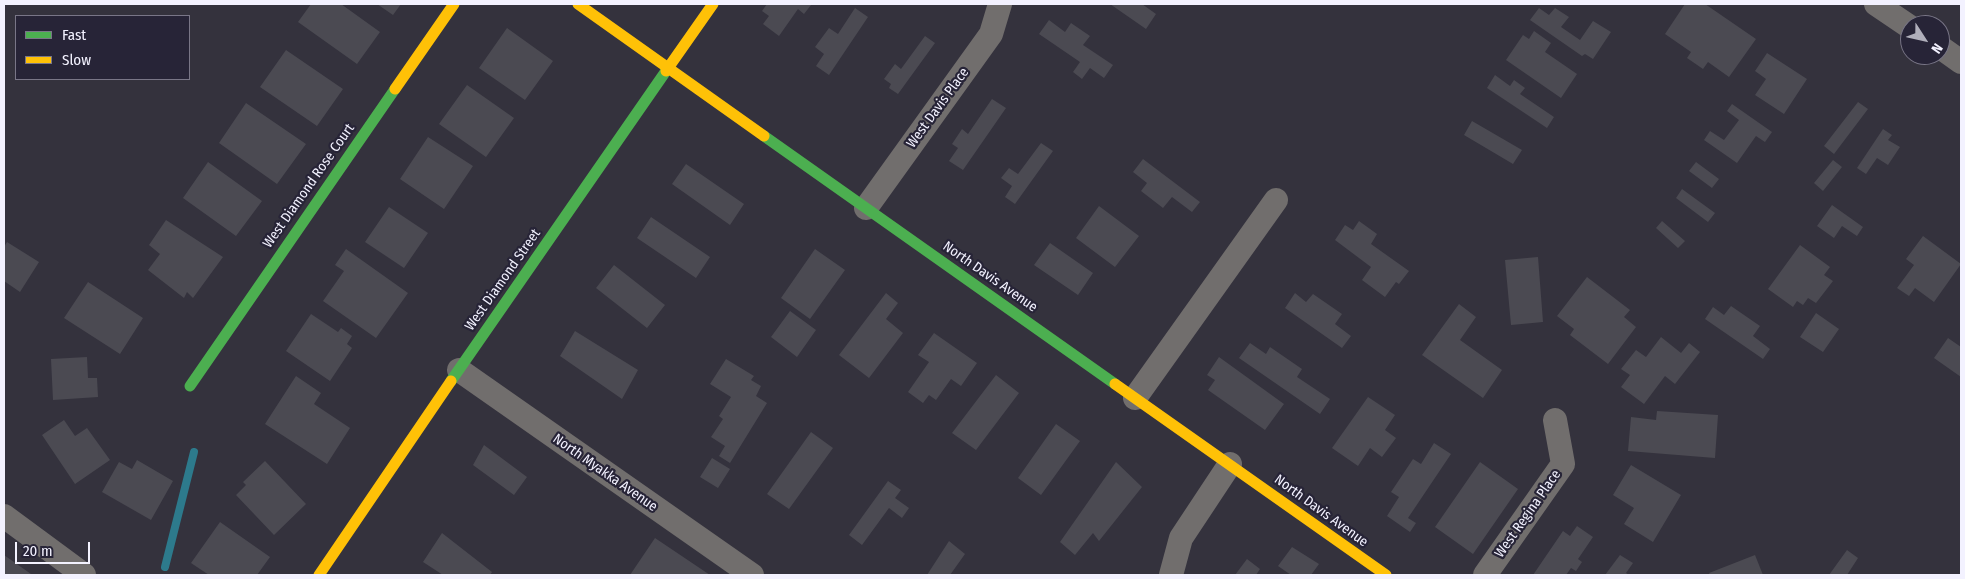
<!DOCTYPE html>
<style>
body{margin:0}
#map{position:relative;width:1965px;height:579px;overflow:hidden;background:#34323d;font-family:"Fira Sans Condensed",sans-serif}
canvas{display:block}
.frame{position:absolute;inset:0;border:5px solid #f3f2ff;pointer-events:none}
.legend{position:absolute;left:15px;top:15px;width:175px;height:65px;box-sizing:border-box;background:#272437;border:1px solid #797687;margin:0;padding:6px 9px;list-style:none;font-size:15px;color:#f3f2ff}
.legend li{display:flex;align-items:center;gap:10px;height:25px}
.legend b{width:25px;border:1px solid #797687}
.north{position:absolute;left:1900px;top:15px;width:50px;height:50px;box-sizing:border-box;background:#272437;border:1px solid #797687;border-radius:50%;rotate:125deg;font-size:14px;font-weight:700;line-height:20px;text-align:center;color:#f3f2ff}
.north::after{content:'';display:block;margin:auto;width:18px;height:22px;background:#b0afbb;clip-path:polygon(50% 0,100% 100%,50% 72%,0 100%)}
.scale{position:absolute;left:15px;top:542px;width:75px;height:22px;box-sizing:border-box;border:2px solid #f3f2ff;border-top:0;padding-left:6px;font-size:15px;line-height:18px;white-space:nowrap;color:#f3f2ff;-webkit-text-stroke:4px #272437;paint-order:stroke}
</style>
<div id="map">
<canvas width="1965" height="579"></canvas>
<div class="frame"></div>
<ul class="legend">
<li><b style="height:6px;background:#4caf50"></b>Fast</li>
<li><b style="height:6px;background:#ffc107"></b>Slow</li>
</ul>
<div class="north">N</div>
<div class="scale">20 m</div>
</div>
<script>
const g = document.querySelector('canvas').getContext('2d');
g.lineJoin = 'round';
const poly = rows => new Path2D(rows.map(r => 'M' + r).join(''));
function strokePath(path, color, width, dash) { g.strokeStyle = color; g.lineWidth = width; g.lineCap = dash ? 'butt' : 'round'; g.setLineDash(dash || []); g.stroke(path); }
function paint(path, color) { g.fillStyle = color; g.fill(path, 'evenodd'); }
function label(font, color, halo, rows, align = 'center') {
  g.font = font + ' "Fira Sans Condensed",sans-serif'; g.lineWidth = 4.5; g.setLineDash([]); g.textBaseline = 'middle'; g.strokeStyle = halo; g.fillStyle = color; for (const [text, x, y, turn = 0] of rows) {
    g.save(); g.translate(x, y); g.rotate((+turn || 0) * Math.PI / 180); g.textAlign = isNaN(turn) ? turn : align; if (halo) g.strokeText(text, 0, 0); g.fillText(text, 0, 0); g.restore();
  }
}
const stream = poly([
 [165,567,194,452]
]);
const building = poly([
 [311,4,341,4,380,32,357,64,298,22],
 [377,4,401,4,393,15],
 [767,4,808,4,811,5,804,14,798,9,779,36,763,24,769,16,762,11],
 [1110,4,1142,4,1156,14,1146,29],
 [1685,4,1705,4,1756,39,1729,77,1708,62,1703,69,1687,58,1691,52,1665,34],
 [855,8,868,17,829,75,816,66,824,54,815,47,829,28,838,34],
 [1539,8,1549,15,1555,8,1569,17,1561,27,1580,40,1593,21,1611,32,1593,59,1585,54,1582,56,1530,20],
 [1049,20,1065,32,1071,23,1090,36,1083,45,1113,65,1104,78,1090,68,1082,79,1073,72,1080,62,1039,34],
 [507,28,553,61,525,100,479,68],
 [1534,31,1551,43,1545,52,1577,74,1561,98,1506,60,1523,35,1529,39],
 [925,36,935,43,898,94,889,88,891,84,884,79,895,64,901,69],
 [286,50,343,89,317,126,260,87],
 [1767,53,1807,79,1784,114,1755,95,1766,79,1755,71],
 [1495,75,1510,86,1514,80,1525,88,1520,94,1554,117,1547,128,1487,88],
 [467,85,514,118,486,157,439,124],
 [992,99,1006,108,963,170,949,161,958,148,952,144,962,129,968,134],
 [1858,102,1868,109,1834,154,1824,146],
 [246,103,306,144,277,184,219,143],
 [1732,104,1772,132,1765,142,1756,136,1737,163,1704,140,1710,131,1724,140,1739,120,1727,111],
 [1472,121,1522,150,1513,164,1464,135],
 [1883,129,1892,135,1888,140,1900,147,1888,165,1877,158,1866,174,1857,168],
 [428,137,473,166,444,209,400,179],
 [1041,143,1053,151,1015,204,1005,197,1012,186,1001,178,1009,168,1018,174],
 [1143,159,1200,202,1192,212,1172,197,1163,208,1141,191,1147,183,1133,172],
 [1833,160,1842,167,1823,191,1814,183],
 [208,162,262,201,236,236,183,198],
 [1696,162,1719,179,1712,188,1689,171],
 [686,164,744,204,730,225,672,184],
 [1682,189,1715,213,1708,222,1676,198],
 [1832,205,1863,227,1857,236,1842,226,1834,238,1817,226],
 [1099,206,1139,236,1115,267,1076,238],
 [389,207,428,233,404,268,365,242],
 [651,217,710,257,696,278,637,238],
 [166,220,223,257,193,298,187,292,184,298,148,270,160,254,149,245],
 [1359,221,1377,234,1371,244,1409,271,1399,284,1396,282,1385,297,1362,280,1371,267,1335,240,1345,225,1353,230],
 [1662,221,1685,241,1678,248,1656,228],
 [1923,236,1961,264,1934,302,1915,288,1909,296,1897,288,1914,265,1906,259],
 [7,242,39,262,20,292,4,281,4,247],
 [1050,243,1093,273,1078,295,1034,265],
 [1800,245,1830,267,1824,275,1833,281,1816,303,1808,298,1803,305,1797,301,1793,307,1768,289],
 [346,249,408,293,376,338,323,301,344,271,335,265],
 [815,249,845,270,810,319,781,298],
 [1538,257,1543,322,1511,325,1505,260],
 [614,265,665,305,647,328,596,288],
 [1587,277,1630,310,1624,317,1636,327,1608,364,1570,335,1574,329,1557,316],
 [88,282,143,318,120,354,64,318],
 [886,293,898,303,886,319,903,333,869,378,839,355],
 [1295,293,1306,302,1313,294,1342,314,1335,324,1351,336,1342,348,1285,308],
 [1459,304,1476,317,1460,340,1502,370,1483,398,1422,355],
 [1731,306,1760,326,1753,336,1770,349,1763,359,1705,319,1713,307,1724,315],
 [790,311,816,330,797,357,771,337],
 [1816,313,1839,329,1823,352,1800,337],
 [311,314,338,332,341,328,352,336,347,344,352,348,330,381,286,351],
 [575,331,638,370,622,399,560,356],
 [934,333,977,363,961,386,951,379,936,400,929,395,923,403,908,392,929,362,918,355],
 [1661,337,1681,353,1689,343,1700,352,1675,384,1665,376,1644,404,1621,387,1630,375,1621,369,1636,350,1646,357],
 [1948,338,1961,347,1961,377,1934,358],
 [1250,343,1266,354,1270,347,1302,369,1297,377,1330,399,1320,414,1239,358],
 [87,357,88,378,97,378,98,397,53,400,51,359],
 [1219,357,1284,404,1265,430,1208,390,1215,380,1207,375],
 [726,359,754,376,751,380,761,386,756,396,767,403,730,463,719,456,725,446,711,437,723,419,719,416,731,397,710,384],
 [996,375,1019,393,976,450,952,433],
 [296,376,321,393,314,404,350,428,327,464,265,424],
 [1368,397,1395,415,1385,430,1396,438,1382,457,1370,448,1358,466,1332,448],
 [1657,411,1718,415,1715,458,1628,451,1631,417,1656,420],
 [64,420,75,436,87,428,110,460,75,484,42,435],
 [1056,424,1080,441,1041,495,1018,478],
 [811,432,833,448,789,509,767,494],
 [1434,443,1451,454,1408,518,1416,523,1410,532,1387,516,1399,497,1391,492,1413,459,1421,464],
 [484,445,527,477,514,495,473,465],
 [712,458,730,469,718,488,700,477],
 [137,460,173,481,151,520,102,492,119,462,132,469],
 [265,461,306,504,274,535,236,495,246,485,243,482],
 [1116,462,1142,487,1099,541,1093,533,1075,555,1060,542],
 [1480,462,1518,489,1473,554,1435,527],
 [1631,465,1681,495,1653,542,1624,524,1634,508,1613,495],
 [888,481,901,490,895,498,909,508,902,518,889,508,862,545,849,535],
 [220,522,270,557,257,575,209,575,191,563],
 [1577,526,1593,537,1578,559,1582,562,1576,571,1571,568,1566,575,1533,575,1563,531,1570,536],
 [442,533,492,572,490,575,443,575,423,562],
 [655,538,710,575,630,575],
 [949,541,965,554,950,575,927,575],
 [1292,547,1319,564,1311,575,1291,575,1278,566],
 [1847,550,1858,558,1847,575,1829,575],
 [4,555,31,574,30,575,4,575],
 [1620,555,1633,563,1626,573,1629,575,1605,575],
 [1755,555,1763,575,1710,575,1709,573],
 [1247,559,1260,569,1256,575,1235,575]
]);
const street = poly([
 [1876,4,1910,27],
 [1940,47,1961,62],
 [866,208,991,34,1000,4],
 [459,370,752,575],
 [1135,398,1276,200],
 [4,516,84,575],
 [1171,575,1181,538,1230,464],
 [1485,575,1563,464,1555,420]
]);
const fast = poly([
 [764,136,1115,384],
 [451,381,666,71],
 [190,386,395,89]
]);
const slow = poly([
 [578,4,764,136],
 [666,71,713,4],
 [395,89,454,4],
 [1115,384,1386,575],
 [319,575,451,381]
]);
const streetNames = [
 ["West Davis Place",938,108,-54],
 ["West Diamond Rose Court",309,186,-55],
 ["North Davis Avenue",990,277,35],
 ["West Diamond Street",503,280,-55],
 ["North Myakka Avenue",605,473,35],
 ["North Davis Avenue",1321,511,36],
 ["West Regina Place",1528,514,-55]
];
strokePath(stream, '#2d7a8c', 8);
paint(building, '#4b4a52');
strokePath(street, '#716e6d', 24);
strokePath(fast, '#4caf50', 11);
strokePath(slow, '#ffc107', 11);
label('14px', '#f3f2ff', '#272437', streetNames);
</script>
